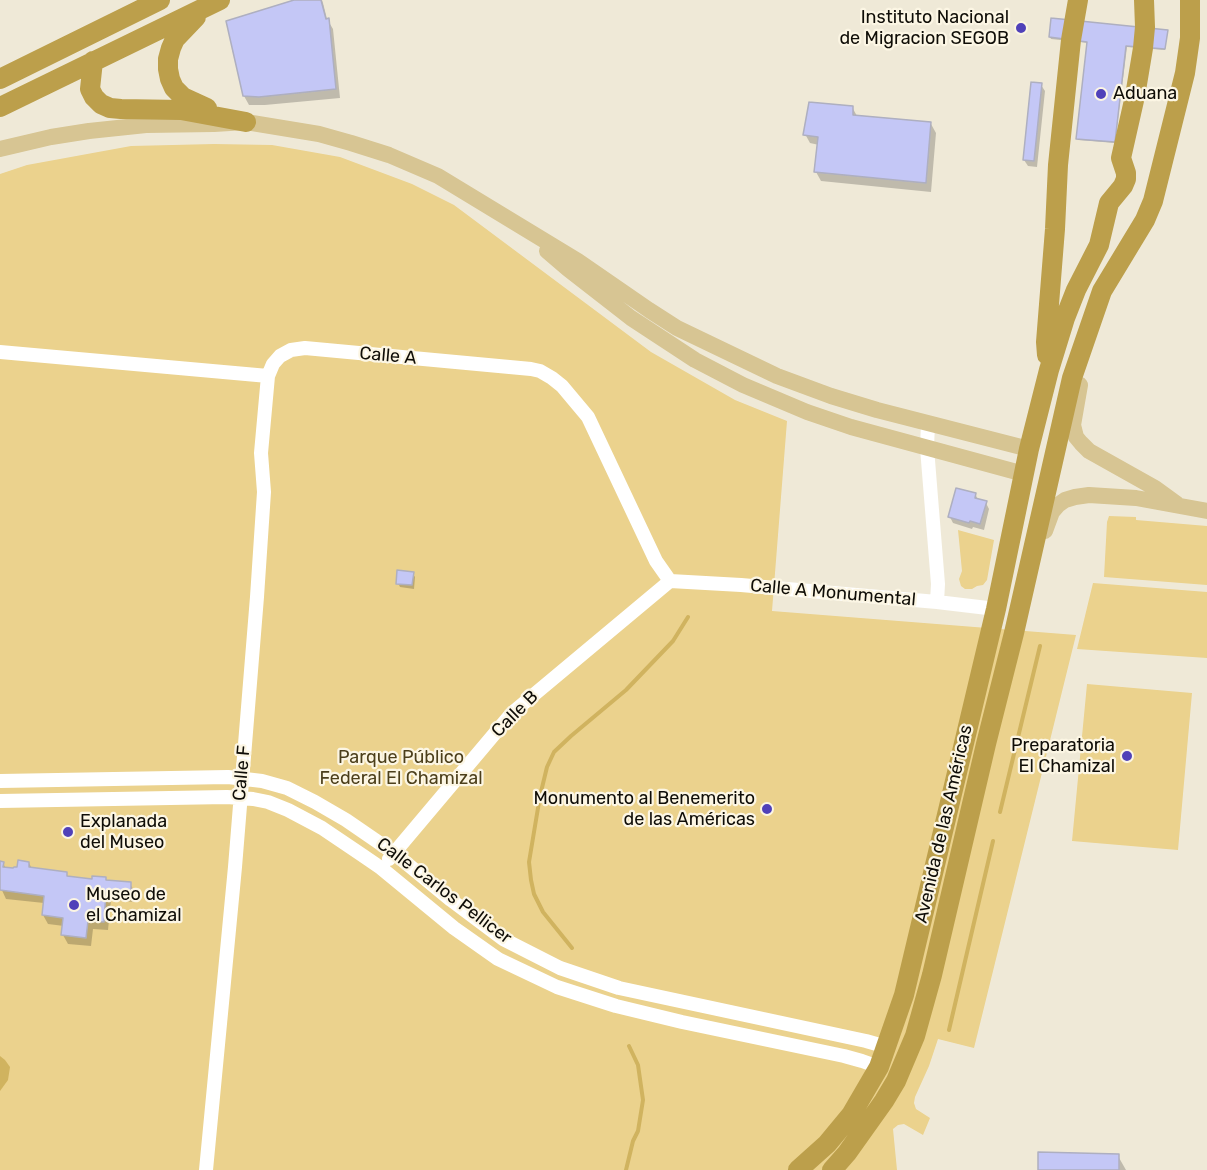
<!DOCTYPE html>
<meta charset="utf-8">
<style>
body{margin:0}
canvas{display:block;background:#efe9d7}
</style>
<canvas width="1207" height="1170"></canvas>
<script>
const g = document.querySelector('canvas').getContext('2d');
g.lineJoin = 'round';
function paint(path, color) { g.fillStyle = color; g.fill(path, 'evenodd'); }
const poly = rows => new Path2D(rows.map(r => 'M' + r).join(''));
function strokePath(path, color, width, dash) { g.strokeStyle = color; g.lineWidth = width; g.lineCap = dash ? 'butt' : 'round'; g.setLineDash(dash || []); g.stroke(path); }
function label(font, color, halo, rows, align = 'center') {
  g.font = font + ' Rubik,sans-serif'; g.lineWidth = 4.5; g.setLineDash([]); g.textBaseline = 'middle'; g.strokeStyle = halo; g.fillStyle = color; for (const [text, x, y, turn = 0] of rows) {
    g.save(); g.translate(x, y); g.rotate((+turn || 0) * Math.PI / 180); g.textAlign = isNaN(turn) ? turn : align; if (halo) g.strokeText(text, 0, 0); g.fillText(text, 0, 0); g.restore();
  }
}
const green = poly([
 [214,144,272,145,340,157,412,184,454,205,651,352,735,400,787,421,772,611,1076,635,974,1048,938,1039,929,1066,915,1097,914,1103,916,1109,930,1118,923,1135,904,1124,898,1125,893,1129,897,1170,0,1170,0,174,27,165,131,146],
 [1109,516,1136,517,1136,520,1207,526,1207,585,1104,577,1107,522],
 [958,530,994,540,987,580,983,585,977,586,972,589,965,589,961,586,959,579,962,571],
 [1093,583,1207,592,1207,658,1077,649],
 [1087,684,1192,693,1178,850,1072,841]
]);
const water = poly([
 [0,1056,5,1060,10,1067,8,1080,0,1091]
]);
const shadow = poly([
 [300,0,322,0,323,3,327,19,333,29,340,98,265,105,249,105,244,96],
 [1167,33,1165,50,1127,47,1115,143,1078,140,1089,43,1051,39,1050,37],
 [1041,85,1045,91,1037,167,1028,166,1024,160],
 [852,107,857,116,931,124,936,133,931,192,821,181,816,172,819,145,810,143,805,134],
 [975,494,979,501,986,503,989,509,984,530,973,527,972,529,953,523,950,517],
 [413,574,415,577,414,589,400,587,398,583],
 [0,863,3,863,6,869,15,870,29,863,32,869,66,874,69,878,93,880,105,879,107,882,130,884,135,892,135,902,111,900,108,930,93,929,91,946,68,944,63,935,64,926,48,924,43,915,44,903,6,899,0,886],
 [1118,1156,1126,1170,1039,1170]
]);
const stream = poly([
 [1000,812,1040,646],
 [572,948,543,912,534,894,531,880,529,862,540,796,547,767,554,752,571,736,626,690,673,641,688,617],
 [949,1030,993,841],
 [626,1170,633,1141,638,1131,643,1100,638,1065,629,1046]
]);
const building = poly([
 [294,0,321,0,326,19,329,18,336,89,259,97,243,96,226,21,294,0],
 [1051,18,1168,30,1165,49,1126,46,1115,142,1076,139,1087,42,1049,37,1051,18],
 [1031,82,1042,83,1034,161,1023,160,1031,82],
 [809,102,853,106,853,115,931,122,926,183,814,172,818,137,803,135,809,102],
 [956,488,976,493,975,498,987,501,980,524,970,521,969,523,948,517,956,488],
 [397,570,414,572,412,585,396,584,397,570],
 [18,860,29,862,29,867,67,872,67,876,92,879,92,876,106,877,106,880,131,882,131,894,106,892,104,922,88,921,86,938,61,935,63,918,42,915,44,896,0,890,0,861,4,862,3,867,13,868,14,867,17,867,18,860],
 [1038,1152,1119,1154,1119,1170,1038,1170,1038,1152]
]);
const minor = poly([
 [0,352,268,376],
 [928,423,927,448,938,584,937,602],
 [670,581,741,585,937,602,996,609],
 [0,781,228,777,262,781,287,788,315,802,346,820,394,853,451,900,503,939,560,968,619,988,866,1041,887,1047],
 [0,801,227,797,253,799,268,802,288,810,322,828,362,855,381,868,454,928,498,959,557,987,616,1006,682,1022,844,1056,862,1061,879,1067],
 [389,859,512,713,670,581],
 [206,1170,235,867,257,597,264,492,261,453,268,376,273,364,280,356,291,350,305,348,531,369,540,371,552,378,562,386,588,417,656,561,670,581]
]);
const major = poly([
 [0,149,51,137,89,131,146,125,214,124,246,122,319,134,351,143,389,155,438,176,578,261,649,310,677,328,777,376,831,396,877,410,1029,449],
 [547,251,568,269,631,318,695,360,743,385,807,412,851,427,1024,474],
 [1080,385,1073,425,1076,437,1081,443,1089,451,1155,488,1177,504],
 [1045,531,1052,512,1058,505,1065,500,1075,497,1089,495,1136,498,1207,511]
]);
const highway = poly([
 [196,17,175,39,171,48,168,59,168,69,170,79,174,88,183,97,207,108],
 [93,61,90,89,94,97,101,104,110,108,121,109,181,110,246,122],
 [0,79,160,0],
 [0,107,220,0],
 [1047,355,1046,342,1055,229,1058,165,1071,40,1078,0],
 [798,1170,827,1144,851,1115,879,1067,904,995,996,609,1029,449,1049,370,1065,318,1076,290,1099,245,1109,203,1123,186,1126,179,1126,173,1121,158,1135,96,1143,48,1145,27,1144,0],
 [832,1170,847,1153,884,1101,896,1081,915,1036,932,975,986,744,1014,633,1072,378,1102,291,1145,220,1153,201,1185,73,1190,38,1190,0]
]);
const markers = [
 [1021,28,6,"#5041b9"],
 [1101,94,6,"#5041b9"],
 [1127,756,6,"#5041b9"],
 [767,809,6,"#5041b9"],
 [68,832,6,"#5041b9"],
 [74,905,6,"#5041b9"]
];
const poiNames = [
 ["Instituto Nacional",1009,18],
 ["de Migracion SEGOB",1009,39],
 ["Aduana",1113,94,"left"],
 ["Preparatoria",1115,746],
 ["El Chamizal",1115,767],
 ["Monumento al Benemerito",755,799],
 ["de las Américas",755,820],
 ["Explanada",80,822,"left"],
 ["del Museo",80,843,"left"],
 ["Museo de",86,895,"left"],
 ["el Chamizal",86,916,"left"]
];
const streetNames = [
 ["Calle A",388,356,5],
 ["Calle A Monumental",833,593,5],
 ["Calle B",515,714,-45],
 ["Calle F",242,773,-85],
 ["Avenida de las Américas",944,824,-77],
 ["Calle Carlos Pellicer",444,891,37]
];
const parkNames = [
 ["Parque Público",401,758],
 ["Federal El Chamizal",401,779]
];
paint(green, '#ebd28d');
paint(water, '#d0b35f');
paint(shadow, '#0003');
strokePath(stream, '#d0b35f', 4);
paint(building, '#c4c7f6');
strokePath(building, '#aeafc0', 1.5);
strokePath(minor, '#fff', 14);
strokePath(major, '#d7c593', 16);
strokePath(highway, '#bc9f4b', 20);
for (const [x, y, r, color] of markers) { const dot = new Path2D(); dot.arc(x, y, r, 0, 2 * Math.PI); g.fillStyle = color; g.fill(dot); strokePath(dot, '#fcf6e4', 2); }
label('18px', '#0f0d07', '#fcf6e4', poiNames, 'right');
label('18px', '#0f0d07', '#fcf6e4', streetNames);
label('18px', '#4c3f1b', '#fcf6e4', parkNames);
</script>
